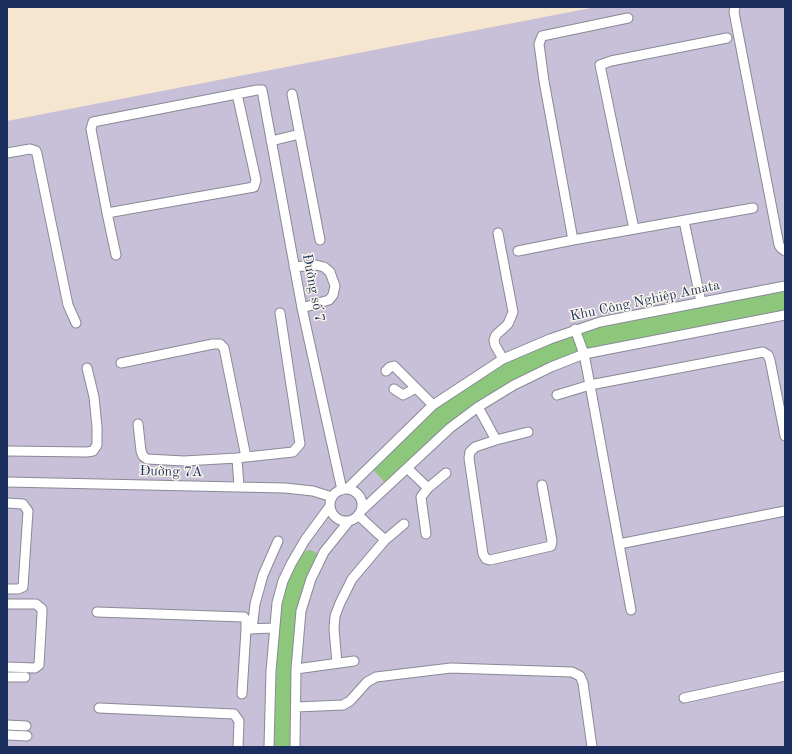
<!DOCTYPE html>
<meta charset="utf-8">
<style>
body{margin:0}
#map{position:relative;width:792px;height:754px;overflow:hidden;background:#f6e6cf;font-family:"Old Standard TT",serif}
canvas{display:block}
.frame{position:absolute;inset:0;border:8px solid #1b2f5e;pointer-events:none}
</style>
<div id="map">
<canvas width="792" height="754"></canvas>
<div class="frame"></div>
</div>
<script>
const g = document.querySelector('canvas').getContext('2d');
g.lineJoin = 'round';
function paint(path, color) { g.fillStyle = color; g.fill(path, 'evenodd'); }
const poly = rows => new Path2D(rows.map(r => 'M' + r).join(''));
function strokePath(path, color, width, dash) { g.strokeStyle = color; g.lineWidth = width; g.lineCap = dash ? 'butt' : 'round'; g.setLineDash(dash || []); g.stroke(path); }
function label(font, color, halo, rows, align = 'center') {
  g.font = font + ' "Old Standard TT",serif'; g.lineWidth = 3; g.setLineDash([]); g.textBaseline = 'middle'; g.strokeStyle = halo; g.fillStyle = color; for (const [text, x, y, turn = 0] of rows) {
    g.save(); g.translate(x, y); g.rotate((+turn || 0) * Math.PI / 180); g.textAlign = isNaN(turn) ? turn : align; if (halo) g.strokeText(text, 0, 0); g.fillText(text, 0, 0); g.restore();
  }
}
const industrial = poly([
 [596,7,785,7,785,747,7,747,7,121]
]);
const green = poly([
 [785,291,785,311,585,350,579,332,601,326,701,306],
 [574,334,580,351,549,363,510,382,476,403,385,483,372,468,436,408,505,363],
 [311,550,318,554,307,578,297,610,294,635,290,747,274,747,278,628,281,604,287,583,295,566,303,552]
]);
const minor = poly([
 [735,7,734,12,779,245,781,248,785,251],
 [628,18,542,36,539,44,544,81,573,240,753,208],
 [292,94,320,240],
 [271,141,300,134],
 [7,153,30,149,36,151,37,154,68,305,76,323],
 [107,213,91,129,93,122,257,90,262,90,302,308,342,490],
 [684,221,701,302],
 [634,229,600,65,611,61,727,38],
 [498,233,513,312,508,324,496,335,494,340,495,345,503,359],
 [518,251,573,240],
 [116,255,107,213,254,187,256,180,237,94],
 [294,267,316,265,324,267,330,272,335,286,333,295,329,300,302,308],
 [575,329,584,354,590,385,631,610],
 [121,363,213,344,220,344,224,348,246,457],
 [386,371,390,367,394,366,433,405],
 [394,389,403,395,416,388],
 [557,395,590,385,763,352,768,355,770,360,785,436],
 [478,407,496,440,475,447,470,452,469,458,483,554,486,559,490,560,551,546,552,541,542,485],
 [138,424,141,451,143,456,147,459,184,461,237,458],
 [496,440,528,432],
 [7,451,87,452,93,451,97,445,97,427,94,397,87,368],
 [408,469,428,488,446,473],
 [7,482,285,488,313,491,332,497],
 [239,487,237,458,293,452,300,444,280,313],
 [347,489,433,405,503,359,550,339,600,322,785,286],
 '330 505a16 16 0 1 1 32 0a16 16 0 1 1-32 0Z',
 [7,503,23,504,28,511,23,587,18,589,7,589],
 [361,511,450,428,478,407,514,385,551,367,584,354,785,315],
 [426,534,421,497,428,488],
 [385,540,404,524],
 [619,544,785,511],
 [7,604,36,604,42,609,42,613,39,665,35,668,7,667],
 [97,612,244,617,246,620,246,629],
 [252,629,255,604,263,575,278,541],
 [337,663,334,629,335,616,340,603,352,579,385,540,358,515],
 [296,669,354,661],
 [7,677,25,677],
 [242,694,246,629,274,628],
 [684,698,785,676],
 [296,707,343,705,350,701,367,682,376,677,451,668,572,672,580,676,583,683,592,747],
 [99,708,234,714,239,721,238,747],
 [7,725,26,726],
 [7,735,27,736],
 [269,747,271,671,277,603,283,581,291,564,305,540,330,506],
 [295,747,296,669,301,611,311,579,324,552,349,521]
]);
const streetNames = [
 ["Đường số 7",313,288,79],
 ["Khu Công Nghiệp Amata",645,301,-12],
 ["Đường 7A",171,472,1]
];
paint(industrial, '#c8bfd8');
paint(green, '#8dc77c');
strokePath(minor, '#888a96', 11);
strokePath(minor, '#fff', 9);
label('14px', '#1b2f5e', '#fbf7ec', streetNames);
</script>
